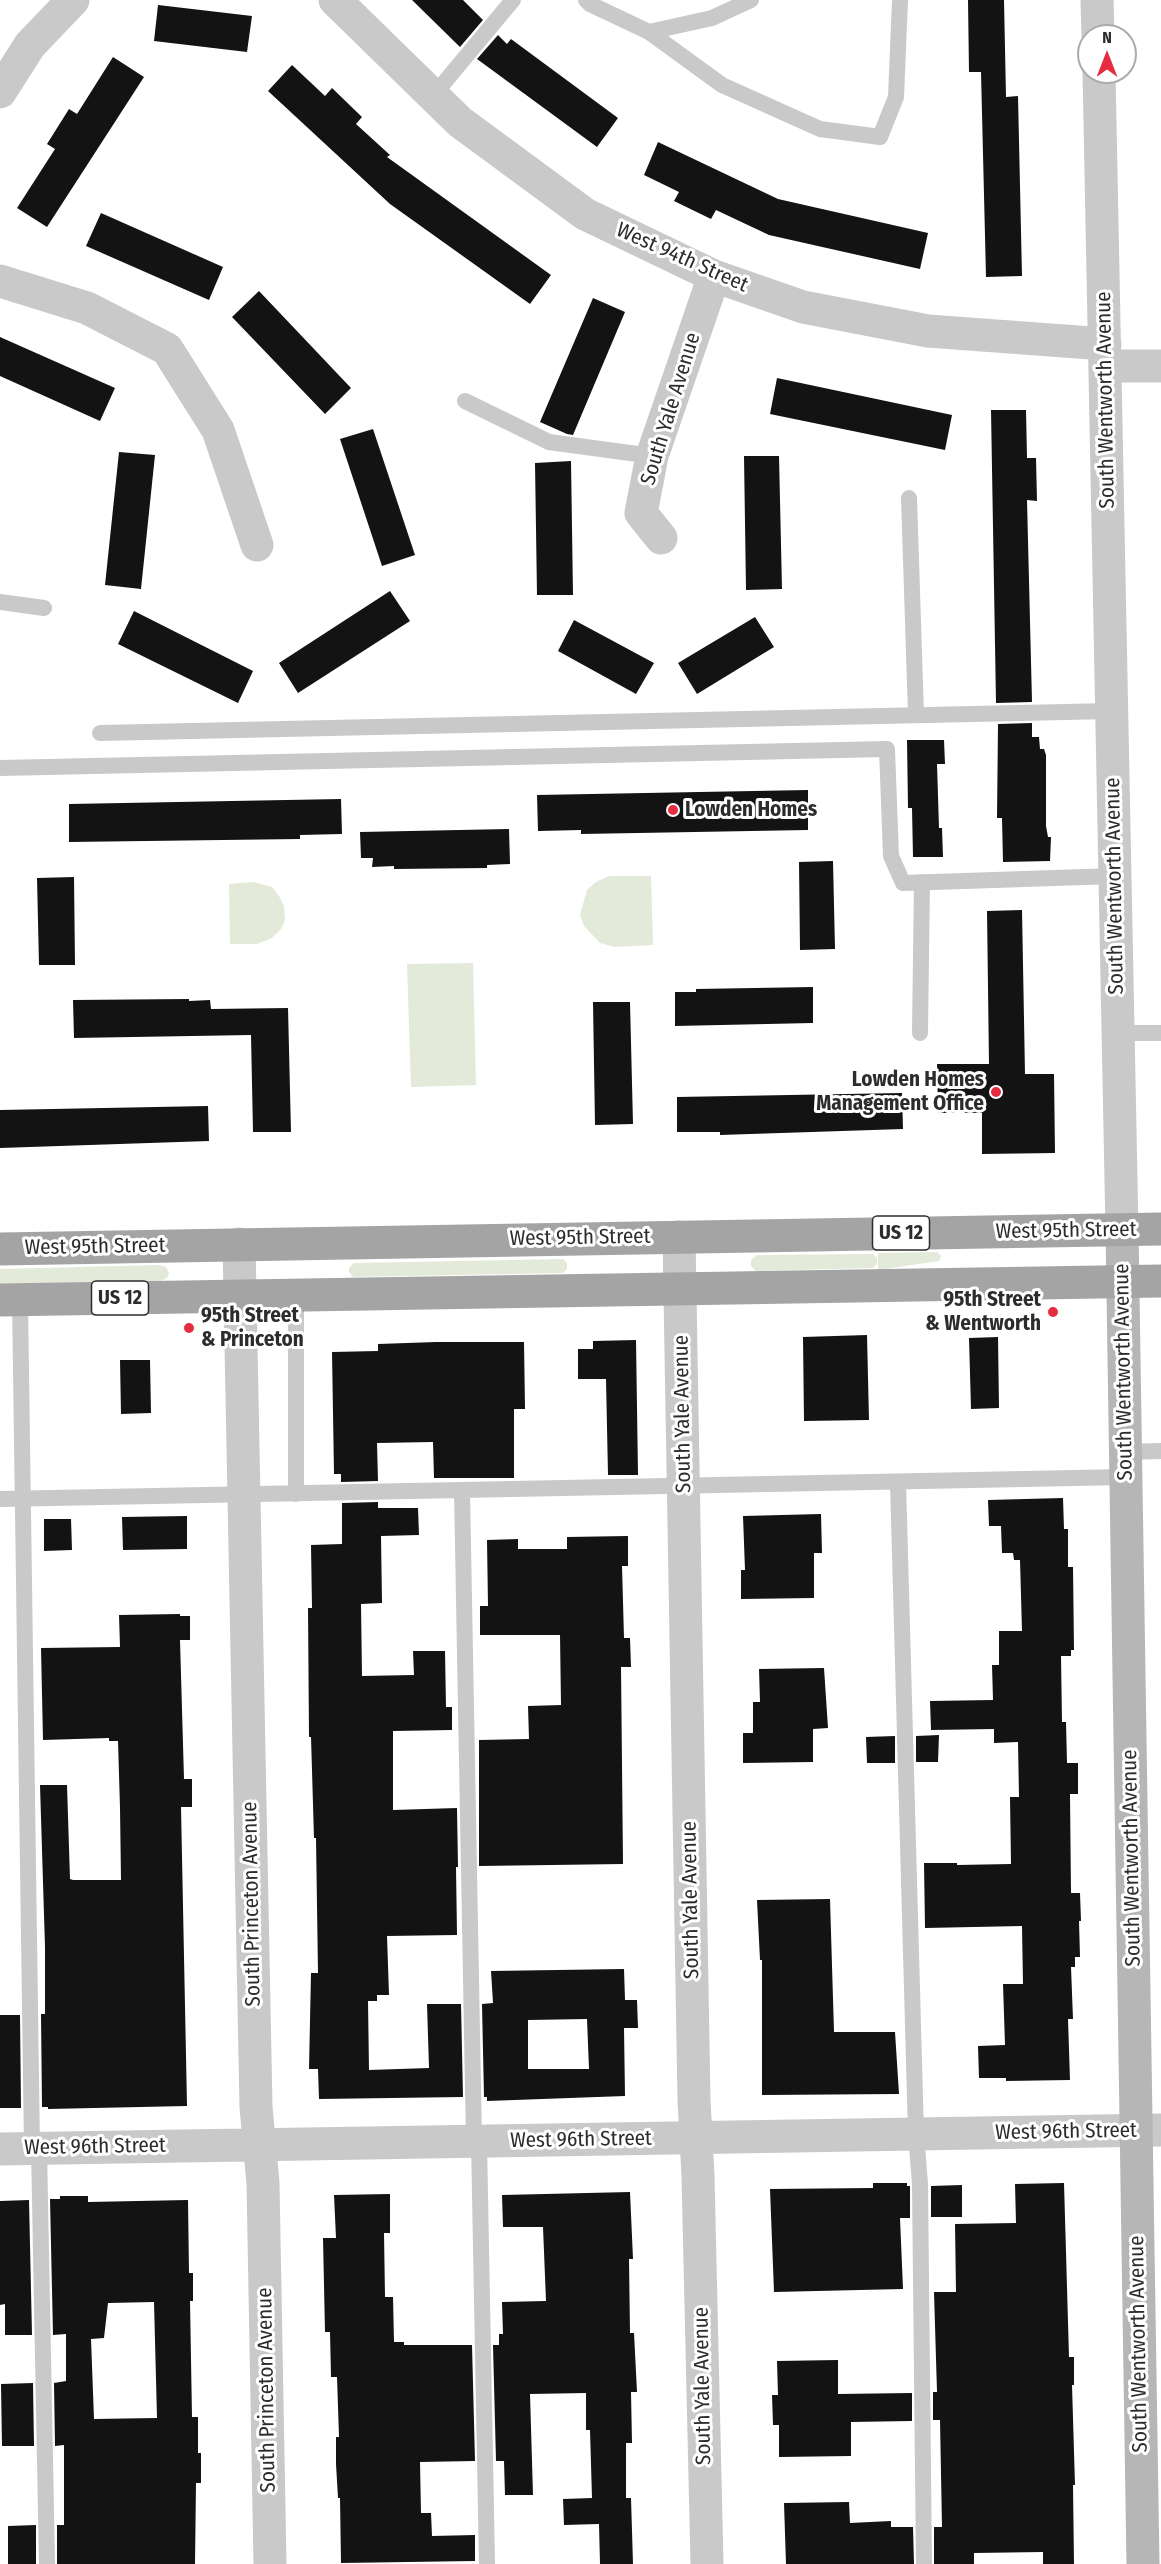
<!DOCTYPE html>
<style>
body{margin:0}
#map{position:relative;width:1161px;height:2564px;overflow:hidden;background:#fff;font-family:"Fira Sans Condensed",sans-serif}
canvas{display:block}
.north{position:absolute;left:1077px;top:24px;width:60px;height:60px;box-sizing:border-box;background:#fff;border:2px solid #ababab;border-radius:50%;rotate:0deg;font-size:16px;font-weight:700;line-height:24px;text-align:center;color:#2c2c2c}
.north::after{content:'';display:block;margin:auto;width:21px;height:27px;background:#e52c40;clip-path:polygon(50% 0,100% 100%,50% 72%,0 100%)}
</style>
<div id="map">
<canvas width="1161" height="2564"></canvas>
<div class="north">N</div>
</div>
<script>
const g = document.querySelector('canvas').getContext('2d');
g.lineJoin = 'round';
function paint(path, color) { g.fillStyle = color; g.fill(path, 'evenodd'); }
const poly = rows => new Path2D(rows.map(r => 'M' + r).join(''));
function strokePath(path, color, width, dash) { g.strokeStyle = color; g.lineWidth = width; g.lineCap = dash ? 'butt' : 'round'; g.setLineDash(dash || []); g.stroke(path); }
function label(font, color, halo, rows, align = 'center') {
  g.font = font + ' "Fira Sans Condensed",sans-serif'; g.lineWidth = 6; g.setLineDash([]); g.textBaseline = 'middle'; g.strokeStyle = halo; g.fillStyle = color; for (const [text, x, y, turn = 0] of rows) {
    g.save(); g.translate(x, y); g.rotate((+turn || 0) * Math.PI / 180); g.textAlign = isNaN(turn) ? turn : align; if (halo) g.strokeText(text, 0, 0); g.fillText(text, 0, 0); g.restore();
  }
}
const green = poly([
 [609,876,651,876,653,945,614,947,600,943,584,926,580,915,587,890,596,882],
 [254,882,272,887,279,896,284,906,285,920,281,929,272,938,257,944,230,944,229,884],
 [473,963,476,1085,411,1087,407,964],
 [937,1252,941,1256,939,1261,878,1270,878,1253],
 [873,1254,877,1258,877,1264,873,1268,756,1271,751,1266,751,1260,757,1255],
 [563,1259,567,1263,567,1269,563,1273,353,1277,349,1272,349,1268,354,1263],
 [159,1265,166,1267,169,1273,167,1278,159,1282,0,1284,0,1269]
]);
const building = poly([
 [412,0,463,0,483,20,460,47],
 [968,0,1004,0,1006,97,1018,96,1022,276,986,277,981,72,969,72],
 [158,5,252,16,247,52,154,41],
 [498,35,507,44,511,39,618,118,597,147,477,59],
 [113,57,144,77,47,227,17,208,55,149,47,144,69,109,77,114],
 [292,65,325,96,332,88,362,117,356,124,390,155,387,157,551,275,530,304,390,204,268,91],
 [658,142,778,199,928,233,920,269,769,235,716,210,711,219,674,201,679,192,644,175],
 [101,213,223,267,209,300,86,246],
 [259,291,351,388,325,414,232,317],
 [593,298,625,312,573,435,567,434,540,422],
 [0,337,115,388,100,421,0,376],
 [777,378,952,415,945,450,770,414],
 [991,410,1026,410,1027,458,1036,458,1037,501,1027,500,1032,702,996,703],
 [373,429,415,555,382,566,340,439],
 [119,452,155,455,141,589,105,585],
 [744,456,779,456,782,589,746,590],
 [571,461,573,595,537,595,535,463],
 [390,591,410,621,298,693,279,663],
 [134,611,253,671,238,703,118,644],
 [755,617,774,647,697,694,678,663],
 [574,620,654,663,636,694,558,651],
 [1032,723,1032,737,1039,737,1040,749,1044,749,1046,755,1046,826,1048,837,1051,837,1050,861,1003,862,1002,818,997,818,998,724],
 [907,740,944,740,945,764,937,764,939,828,942,828,943,857,913,857,912,808,908,808],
 [808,790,808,830,581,834,581,830,538,831,537,795],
 [341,799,342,834,300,835,300,839,69,842,69,804],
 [509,829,510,864,487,865,487,868,394,869,394,866,372,867,373,858,361,858,360,832],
 [833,861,835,949,800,950,799,862],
 [74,877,75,965,39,965,37,878],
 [1022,910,1025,1074,1054,1074,1055,1153,982,1154,982,1113,938,1113,937,1064,989,1064,987,911],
 [813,987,813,1023,675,1026,675,992,696,992,696,989],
 [189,999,189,1001,210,1000,211,1009,288,1008,291,1132,253,1132,251,1035,74,1038,73,1000],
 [593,1002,630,1002,633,1124,595,1125],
 [902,1093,903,1129,720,1135,720,1132,677,1132,677,1097],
 [208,1106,209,1141,0,1148,0,1110],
 [867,1335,869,1420,804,1421,803,1337],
 [998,1337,999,1408,971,1409,969,1338],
 [636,1340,638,1475,608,1475,606,1379,578,1379,578,1349,593,1349,593,1341],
 [436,1342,524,1342,525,1409,514,1409,514,1478,434,1478,433,1442,377,1443,378,1481,341,1482,341,1474,334,1474,332,1352,378,1351,378,1344],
 [120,1360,150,1360,151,1413,121,1414],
 [1063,1498,1064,1529,1068,1529,1068,1567,1073,1567,1074,1650,1071,1650,1071,1656,1061,1656,1062,1722,1066,1722,1067,1763,1078,1763,1078,1794,1070,1794,1071,1893,1080,1893,1081,1921,1079,1921,1080,1957,1075,1957,1075,1967,1071,1967,1073,2019,1068,2019,1070,2080,1006,2081,1006,2078,979,2078,978,2046,1005,2045,1003,1984,1023,1984,1022,1926,925,1928,924,1863,957,1863,957,1865,1011,1864,1010,1797,1019,1797,1018,1742,994,1743,994,1729,931,1730,930,1701,993,1700,992,1665,999,1665,999,1631,1022,1631,1020,1560,1014,1560,1013,1553,1002,1553,1001,1526,989,1526,988,1500],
 [378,1502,378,1508,418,1508,419,1535,381,1536,382,1603,361,1604,362,1676,414,1675,413,1651,445,1651,446,1707,452,1707,452,1730,393,1731,393,1810,457,1808,458,1867,456,1867,457,1935,387,1936,389,1995,377,1995,377,2001,368,2001,369,2070,429,2068,427,2004,461,2004,463,2097,319,2099,318,2069,309,2069,311,1973,318,1973,316,1838,314,1838,311,1737,309,1737,308,1608,312,1608,311,1545,342,1544,342,1503],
 [821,1514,822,1553,814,1553,814,1598,741,1599,741,1570,745,1570,743,1516],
 [187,1516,187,1549,123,1550,122,1517],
 [44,1519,71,1519,72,1550,44,1551],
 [628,1536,628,1566,622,1566,624,1638,630,1638,631,1667,621,1667,623,1864,479,1866,479,1740,529,1739,528,1706,561,1705,560,1635,480,1635,480,1606,488,1606,487,1540,518,1539,518,1549,567,1549,567,1537],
 [180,1614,180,1616,190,1616,190,1640,180,1640,184,1779,192,1779,192,1807,181,1807,187,2106,48,2109,48,2107,42,2107,41,2014,45,2014,45,1947,40,1785,67,1785,70,1879,73,1880,121,1880,120,1808,118,1741,109,1741,109,1738,43,1740,41,1648,120,1647,119,1615],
 [824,1668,828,1728,813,1729,813,1762,743,1763,743,1733,753,1733,753,1702,760,1702,759,1669],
 [939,1735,938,1762,916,1762,916,1736],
 [895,1736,895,1763,867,1763,866,1737],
 [830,1899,834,2032,895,2032,899,2094,762,2095,762,1960,760,1960,757,1900],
 [624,1969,625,2000,637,2000,638,2028,624,2028,625,2096,487,2101,487,2097,484,2097,482,2004,493,2003,491,1971],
 [587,2019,589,2069,528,2069,528,2020],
 [0,2015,20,2015,21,2108,0,2108],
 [873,2183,907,2183,907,2186,910,2186,910,2218,900,2218,903,2289,774,2292,770,2189,873,2188],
 [1064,2183,1069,2357,1074,2357,1074,2385,1072,2385,1075,2485,1073,2485,1074,2564,1043,2564,1043,2552,974,2553,974,2564,934,2564,934,2527,942,2527,940,2420,933,2420,933,2392,937,2392,934,2292,956,2292,955,2224,1016,2223,1015,2184],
 [962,2185,962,2217,931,2217,931,2186],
 [630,2192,633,2259,629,2259,630,2333,634,2333,637,2392,631,2392,632,2443,626,2443,626,2498,631,2498,633,2564,600,2564,599,2524,564,2525,563,2499,592,2498,590,2430,586,2430,586,2393,530,2394,533,2495,505,2495,504,2461,496,2461,493,2345,499,2345,499,2334,503,2334,502,2302,546,2301,543,2227,503,2227,502,2195],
 [390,2194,390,2233,384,2233,385,2297,393,2297,394,2342,404,2342,404,2345,472,2345,475,2461,420,2462,421,2513,431,2513,432,2536,475,2535,475,2561,341,2563,340,2498,338,2498,336,2464,336,2437,339,2437,337,2377,331,2377,330,2332,325,2332,323,2238,336,2238,334,2195],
 [60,2196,88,2196,88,2202,188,2200,189,2273,193,2273,193,2301,190,2301,192,2417,198,2417,198,2453,201,2453,201,2483,196,2483,195,2564,57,2564,57,2525,64,2525,64,2445,55,2446,54,2383,66,2381,66,2334,53,2335,50,2199,60,2199],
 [154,2302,157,2418,94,2419,91,2339,104,2338,108,2303],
 [29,2200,32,2335,5,2335,5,2304,0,2305,0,2201],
 [838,2360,838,2394,912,2393,912,2421,851,2422,851,2456,779,2457,779,2425,773,2425,772,2395,778,2395,777,2361],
 [33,2383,34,2446,2,2446,1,2384],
 [849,2502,850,2523,891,2521,891,2527,913,2527,914,2564,786,2564,784,2503],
 [36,2525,36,2564,8,2564,8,2526]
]);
const lane = poly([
 [586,0,590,4,649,32,712,18,751,0],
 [649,32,722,85,820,129,880,137,896,97,900,0],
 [433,96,513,0],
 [465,401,549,442,652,456],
 [909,498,916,715],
 [0,602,44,608],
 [100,733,1111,711],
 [0,768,887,749,891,856,903,883,1115,876],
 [920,1033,922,882],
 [1119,1033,1161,1033],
 [296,1295,296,1494],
 [20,1300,32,2148],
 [1125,1452,1161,1451],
 [898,1482,916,2134,920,2184,924,2564],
 [462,1491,474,2141],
 [0,1499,1126,1477],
 [479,2141,487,2564],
 [39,2148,47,2564]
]);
const street = poly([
 [335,0,460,122,585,214,714,276,803,307,928,331,1105,344],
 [1097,0,1098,36],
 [1099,72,1122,1230],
 [0,92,30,45,73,0],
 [0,281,87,308,167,349,218,430,257,545],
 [1106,366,1161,366],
 [661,538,641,513,652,456,714,276],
 [679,1237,694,2100,698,2176,707,2564],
 [239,1244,256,2107,263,2183,270,2564],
 [0,2149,1161,2130]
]);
const secondary = poly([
 [1122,1230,1143,2564]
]);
const primary = poly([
 [0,1249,1161,1229],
 [0,1300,1161,1281]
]);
const markers = [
 [673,810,6,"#e52c40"],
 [996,1092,6,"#e52c40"],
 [1053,1312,6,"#e52c40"],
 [189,1328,6,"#e52c40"]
];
const shields = [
 [901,1233,57],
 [120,1298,57]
];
const shieldNames = [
 ["US 12",901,1233],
 ["US 12",120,1298]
];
const streetNames = [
 ["West 94th Street",682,258,24],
 ["South Wentworth Avenue",1106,400,-91],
 ["South Yale Avenue",671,409,-73],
 ["South Wentworth Avenue",1115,886,-91],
 ["West 95th Street",1066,1231,-1],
 ["West 95th Street",580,1238,-1],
 ["West 95th Street",95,1247,-1],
 ["South Wentworth Avenue",1124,1372,-91],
 ["South Yale Avenue",683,1414,-91],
 ["South Wentworth Avenue",1132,1858,-91],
 ["South Yale Avenue",691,1900,-91],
 ["South Princeton Avenue",252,1904,-91],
 ["West 96th Street",1066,2132,-1],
 ["West 96th Street",581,2140,-1],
 ["West 96th Street",95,2147,-1],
 ["South Wentworth Avenue",1139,2344,-91],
 ["South Yale Avenue",703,2386,-91],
 ["South Princeton Avenue",267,2390,-91]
];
const poiNames = [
 ["Lowden Homes",685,810],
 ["Lowden Homes",984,1080,"right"],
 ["Management Office",984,1104,"right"],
 ["95th Street",1041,1300,"right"],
 ["& Wentworth",1041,1324,"right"],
 ["95th Street",201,1316],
 ["& Princeton",201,1340]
];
paint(green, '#e3ead9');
paint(building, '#131313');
strokePath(lane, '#c9c9c9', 16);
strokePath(street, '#c9c9c9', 33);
strokePath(secondary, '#b6b6b6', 33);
strokePath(primary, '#a4a4a4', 33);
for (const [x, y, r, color] of markers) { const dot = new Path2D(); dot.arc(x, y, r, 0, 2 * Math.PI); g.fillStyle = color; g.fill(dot); strokePath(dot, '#fff', 2); }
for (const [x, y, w] of shields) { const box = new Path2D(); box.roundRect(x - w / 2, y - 17, w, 34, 4.5); g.fillStyle = '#fff'; g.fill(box); strokePath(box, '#2c2c2c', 1.5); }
label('bold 20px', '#2c2c2c', null, shieldNames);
label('21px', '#2c2c2c', '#fff', streetNames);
label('bold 21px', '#2c2c2c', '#fff', poiNames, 'left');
</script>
